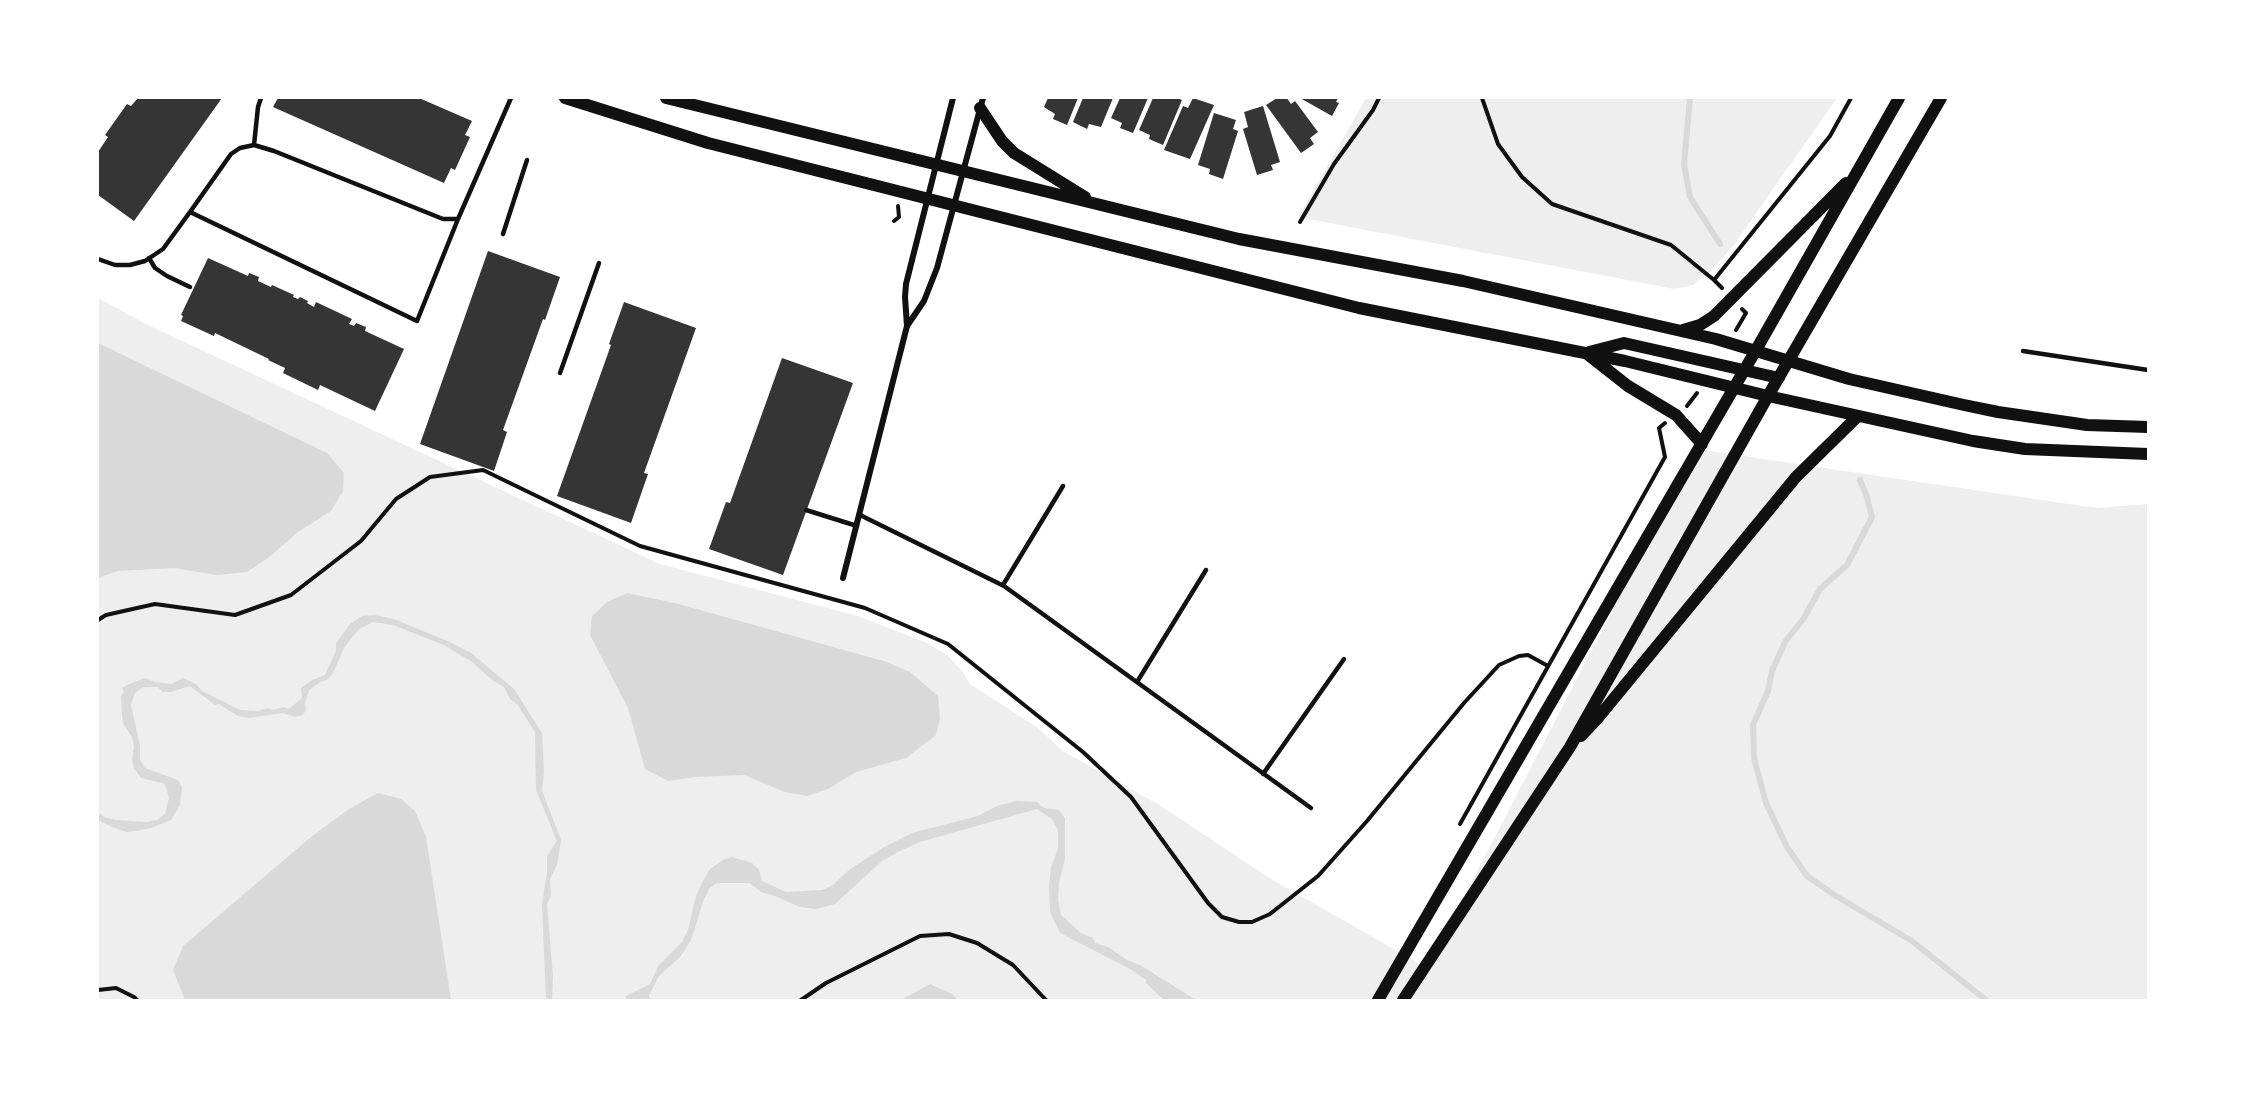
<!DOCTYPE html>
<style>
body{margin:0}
#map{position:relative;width:2246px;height:1098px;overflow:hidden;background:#fff;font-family:"Varela Round",sans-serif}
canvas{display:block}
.frame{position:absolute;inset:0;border:99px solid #fff;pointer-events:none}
</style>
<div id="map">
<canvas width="2246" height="1098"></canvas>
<div class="frame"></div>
</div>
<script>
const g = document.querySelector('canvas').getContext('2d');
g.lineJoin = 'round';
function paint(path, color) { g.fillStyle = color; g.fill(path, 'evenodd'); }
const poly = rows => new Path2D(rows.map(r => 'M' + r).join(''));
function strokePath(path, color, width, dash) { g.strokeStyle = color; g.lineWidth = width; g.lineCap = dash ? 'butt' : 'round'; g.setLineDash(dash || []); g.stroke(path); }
const green = poly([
 [1366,98,1837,98,1733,246,1712,270,1693,285,1674,289,1298,217],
 [98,298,148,325,660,564,858,616,927,643,947,655,962,671,970,684,1038,728,1063,751,1161,806,1271,879,1427,968,1696,449,2096,508,2148,504,2148,1000,98,1000]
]);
const water = poly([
 [98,343,327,453,344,473,343,491,331,511,298,532,268,558,247,572,216,575,174,568,118,571,98,578],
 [627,593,675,603,887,662,910,672,938,696,940,718,936,735,906,758,856,772,828,789,807,796,785,792,744,775,695,777,668,781,645,769,628,708,590,635,592,616,607,602],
 [374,615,394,619,452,643,471,653,514,689,542,733,544,772,542,791,561,840,557,865,550,879,551,895,547,905,553,976,552,1000,546,1000,542,905,547,872,547,856,557,841,536,790,535,732,517,704,510,699,504,687,491,679,472,662,444,645,393,625,373,622,359,629,344,648,333,673,327,680,320,682,309,690,305,703,306,710,303,715,296,717,283,713,248,718,238,716,219,704,215,705,190,686,171,692,162,692,158,687,143,687,135,693,131,705,140,746,140,760,145,768,178,780,182,787,180,805,171,820,151,828,136,831,127,832,112,827,98,820,98,812,104,817,116,820,147,822,157,820,165,814,169,798,165,784,141,778,134,768,132,759,134,747,132,737,123,723,122,714,121,696,124,692,122,688,127,685,145,678,155,682,171,684,183,678,196,684,202,691,240,710,258,711,268,708,273,710,284,707,289,709,302,698,301,688,312,680,325,675,336,651,336,643,350,624,362,616],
 [378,793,401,799,415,811,426,837,451,1000,185,1000,173,970,183,946,311,837,349,809],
 [1016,801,1037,802,1044,808,1059,810,1065,818,1065,858,1059,883,1058,900,1061,915,1081,933,1093,938,1095,943,1108,947,1127,960,1140,965,1196,1000,1164,1000,1146,983,1146,980,1132,970,1060,933,1050,912,1049,887,1051,867,1058,849,1058,830,1052,819,1037,809,920,842,900,851,882,861,835,904,816,909,800,907,775,896,761,892,750,883,717,883,710,888,704,899,691,940,681,956,659,976,649,995,650,1000,626,1000,626,996,650,984,658,966,682,942,688,930,696,896,703,881,710,869,725,859,732,857,752,863,759,870,762,881,786,892,822,890,833,885,849,870,884,847,912,833,978,816,997,806],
 [930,984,952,994,958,1000,901,1000]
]);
const stream = poly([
 [1690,98,1684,164,1690,197,1720,244],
 [1860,480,1867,497,1872,517,1847,565,1820,589,1804,618,1785,642,1772,671,1768,691,1753,725,1754,758,1766,803,1787,847,1807,876,1836,896,1912,941,1986,1000]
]);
const building = poly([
 [138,98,222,98,134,221,98,195,98,152,108,137,105,135,127,104,131,106],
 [278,98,419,98,472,121,465,135,470,137,455,170,451,168,444,183,273,107],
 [1048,98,1078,98,1067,125,1053,119,1055,114,1044,107],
 [1083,98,1113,98,1101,127,1089,124,1087,129,1073,122],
 [1120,98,1148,98,1133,133,1120,128,1122,123,1111,118],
 [1153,98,1177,98,1182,100,1163,145,1149,139,1150,135,1139,130],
 [1193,98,1214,105,1190,159,1164,150,1183,106,1188,108],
 [1277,98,1287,98,1291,104,1295,101,1318,132,1310,138,1314,144,1301,153,1266,105],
 [1300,98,1338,98,1336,102,1339,103,1332,116],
 [1263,106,1280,162,1271,165,1273,170,1257,175,1243,129,1248,127,1244,112],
 [1214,113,1236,120,1233,129,1238,131,1223,179,1209,174,1210,169,1198,165],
 [488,251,560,277,545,320,543,319,503,430,507,432,494,471,420,444],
 [208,258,248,276,249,273,259,277,258,281,271,287,272,285,294,295,293,297,298,299,300,297,308,301,307,303,314,307,316,302,352,319,349,324,354,326,356,323,366,327,365,331,404,349,375,411,320,385,318,390,283,373,285,368,268,360,269,359,215,333,214,336,181,321,183,316,181,315],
 [624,302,696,328,644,473,648,474,631,523,557,496,611,345,609,344],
 [782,358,853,383,783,575,709,549,726,502,730,503]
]);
const path = poly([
 [1482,98,1498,144,1522,177,1552,204,1671,245,1714,280],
 [898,206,899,217],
 [894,221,899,217],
 [1300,222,1334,164,1373,110,1379,98],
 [1722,288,1714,280,1830,136,1851,98],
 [1736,330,1746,313,1742,309],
 [1687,406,1697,393],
 [98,620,106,615,155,604,235,615,291,595,361,541,396,499,430,477,483,470,640,546,865,608,948,644,1083,752,1131,797,1208,903,1222,917,1239,922,1252,922,1270,914,1318,876,1367,821,1464,703,1499,665,1519,656,1528,655,1548,666],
 [1460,824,1665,457,1659,428,1665,423],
 [98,990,116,988,134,997,137,1000],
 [801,1000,826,983,920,936,949,934,977,943,1013,965,1046,1000]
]);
const service = poly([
 [254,145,258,107,261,98],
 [458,219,443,219,274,151,254,145,240,148,231,154,190,212,417,321,458,219,511,98],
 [503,234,527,160],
 [149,258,155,268,167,276,190,287],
 [98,259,115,265,130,265,145,261,163,249,190,212],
 [2023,351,2148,370],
 [560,373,599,263],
 [806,510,857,526],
 [860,515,1004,586,1311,808],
 [1003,585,1063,486],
 [1137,682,1206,570],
 [1263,774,1344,659]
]);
const minor = poly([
 [907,326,924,301,937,268,983,98],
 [843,578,907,326,905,297,906,284,953,98]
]);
const secondary = poly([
 [565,98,708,143,1359,308,1625,361,1768,396,1973,441,2025,449,2148,454],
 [666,98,1239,239,1463,281,1716,339,1849,379,1964,405,1998,412,2087,425,2148,427],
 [980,108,1002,141,1014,153,1085,197],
 [1683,330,1700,325,1714,316,1846,183],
 [1589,352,1624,343,1779,378],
 [1586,353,1628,386,1676,415,1702,444],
 [1581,736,1597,719,1796,477,1858,416],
 [1378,1000,1756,350,1899,98],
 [1403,1000,1570,747,1768,396,1941,98]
]);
paint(green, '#eee');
paint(water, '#d9d9d9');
strokePath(stream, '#d9d9d9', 6);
paint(building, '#353535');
strokePath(path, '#111', 4);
strokePath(service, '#111', 4.5);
strokePath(minor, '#111', 6);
strokePath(secondary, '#111', 12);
</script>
